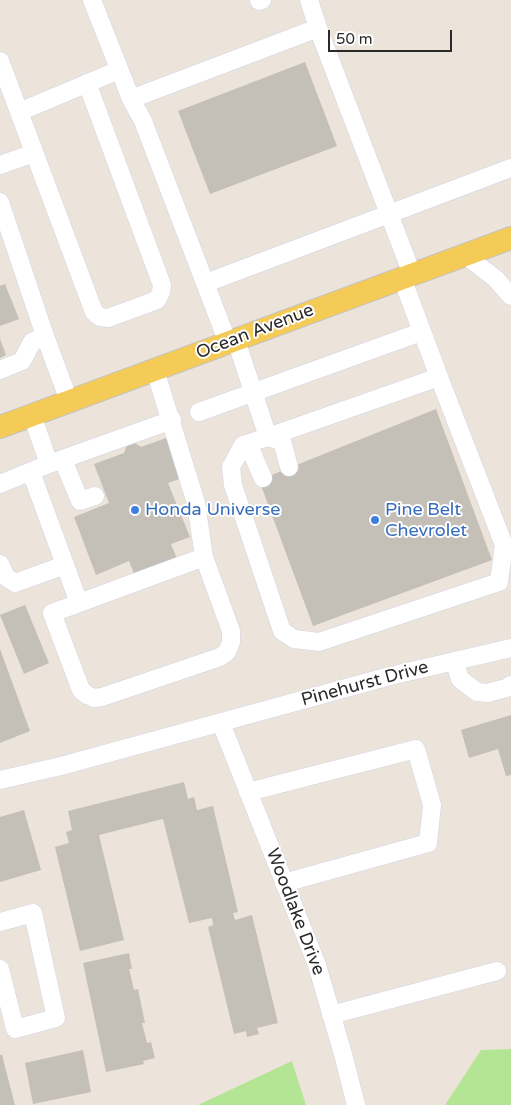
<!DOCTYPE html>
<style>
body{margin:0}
#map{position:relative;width:511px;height:1105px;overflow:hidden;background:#ece4db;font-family:"Varela Round",sans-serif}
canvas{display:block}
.scale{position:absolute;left:328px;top:30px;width:124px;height:22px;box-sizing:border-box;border:2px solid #2a2a2a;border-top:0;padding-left:6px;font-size:15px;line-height:18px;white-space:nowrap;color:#2a2a2a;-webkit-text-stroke:4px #fff;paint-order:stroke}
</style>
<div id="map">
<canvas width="511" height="1105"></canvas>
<div class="scale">50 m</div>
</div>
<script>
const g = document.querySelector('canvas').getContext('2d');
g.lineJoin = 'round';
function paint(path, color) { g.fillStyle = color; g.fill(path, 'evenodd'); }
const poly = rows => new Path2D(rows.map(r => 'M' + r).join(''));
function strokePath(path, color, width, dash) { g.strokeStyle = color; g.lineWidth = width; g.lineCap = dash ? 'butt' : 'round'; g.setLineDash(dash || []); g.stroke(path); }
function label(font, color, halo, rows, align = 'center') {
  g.font = font + ' "Varela Round",sans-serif'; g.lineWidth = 4; g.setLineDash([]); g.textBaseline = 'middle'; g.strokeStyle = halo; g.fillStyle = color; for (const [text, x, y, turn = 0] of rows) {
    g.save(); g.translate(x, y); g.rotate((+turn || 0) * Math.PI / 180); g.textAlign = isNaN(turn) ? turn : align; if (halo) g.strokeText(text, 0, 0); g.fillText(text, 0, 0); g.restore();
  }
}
const green = poly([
 [511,1049,511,1105,445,1105,481,1050],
 [292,1061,306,1105,198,1105]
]);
const building = poly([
 [305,62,337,146,210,194,178,111],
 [5,284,19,319,0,326,0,286],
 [0,339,6,355,0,358],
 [436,409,492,560,313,626,259,480],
 [169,437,185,477,168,483,190,537,171,544,177,559,135,576,129,561,96,575,74,517,109,503,94,464,124,453,127,445,135,443,141,447],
 [25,605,49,663,24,674,0,615],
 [0,649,30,731,0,743],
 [511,715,511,775,506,776,498,749,469,758,461,730],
 [184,782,188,799,194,797,197,810,213,806,238,912,233,913,235,920,252,915,278,1023,257,1028,259,1034,247,1037,246,1031,234,1034,208,927,213,925,212,918,189,923,163,819,99,835,124,940,80,951,55,847,69,843,66,832,72,830,68,811],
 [24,810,41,870,0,882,0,817],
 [129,953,132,969,129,969,134,990,138,989,145,1023,142,1023,147,1043,151,1042,155,1058,143,1061,144,1064,106,1072,83,963],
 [83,1050,91,1092,33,1104,25,1063],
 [0,1055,2,1055,15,1105,0,1105]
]);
const minor = poly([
 [92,0,131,99,143,121,228,343],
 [259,0,259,1,262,0],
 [309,0,318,28,412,274],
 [0,61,94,312,100,317,108,318,157,300,161,292,162,285,87,83],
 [131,99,318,28],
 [19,112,119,70],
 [0,165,34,153],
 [0,202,45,336,69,401],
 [465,255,496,279,511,296],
 [206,283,511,168],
 [236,340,268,437,439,377,402,278],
 [0,370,22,361,32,342,45,336],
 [155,370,196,503,204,557,231,631,231,642,227,652,220,657,102,697,94,698,87,695,81,690,52,613,204,557],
 [199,412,421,332],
 [32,415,49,464],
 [248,444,263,478],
 [63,460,80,501,95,496],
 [289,467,282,441,268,437,243,445,231,467,233,485,282,631,294,639,319,642,499,582,504,545,439,377],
 [31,472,79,603],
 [0,484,49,464,172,420],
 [0,564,6,577,15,583,65,565],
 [454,661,460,679,477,692,488,693,506,688,511,685],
 [221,723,317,965,343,1054,356,1105],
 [0,780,61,766,390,676,511,648],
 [248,792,416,749,432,805,428,843,284,883],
 [0,922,33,913,56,1018,15,1029,0,969],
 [331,1015,497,971]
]);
const major = poly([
 [0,427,511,238]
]);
const markers = [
 [135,510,5,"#3f7fe0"],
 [375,520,5,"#3f7fe0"]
];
const streetNames = [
 ["Ocean Avenue",255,332,-21],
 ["Pinehurst Drive",365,684,-15],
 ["Woodlake Drive",295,912,69]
];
const shopNames = [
 ["Honda Universe",145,510],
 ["Pine Belt",385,510],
 ["Chevrolet",385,531]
];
paint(green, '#b3e595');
paint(building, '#c4bfb7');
strokePath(minor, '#d0d4e3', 19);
strokePath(major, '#c3c3c3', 24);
strokePath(minor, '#fff', 18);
strokePath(major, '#f5cb58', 22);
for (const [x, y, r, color] of markers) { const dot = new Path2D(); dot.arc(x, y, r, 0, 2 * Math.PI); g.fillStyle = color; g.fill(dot); strokePath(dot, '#fff', 2); }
label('18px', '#2a2a2a', '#fff', streetNames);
label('18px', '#366cbe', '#fff', shopNames, 'left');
</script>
